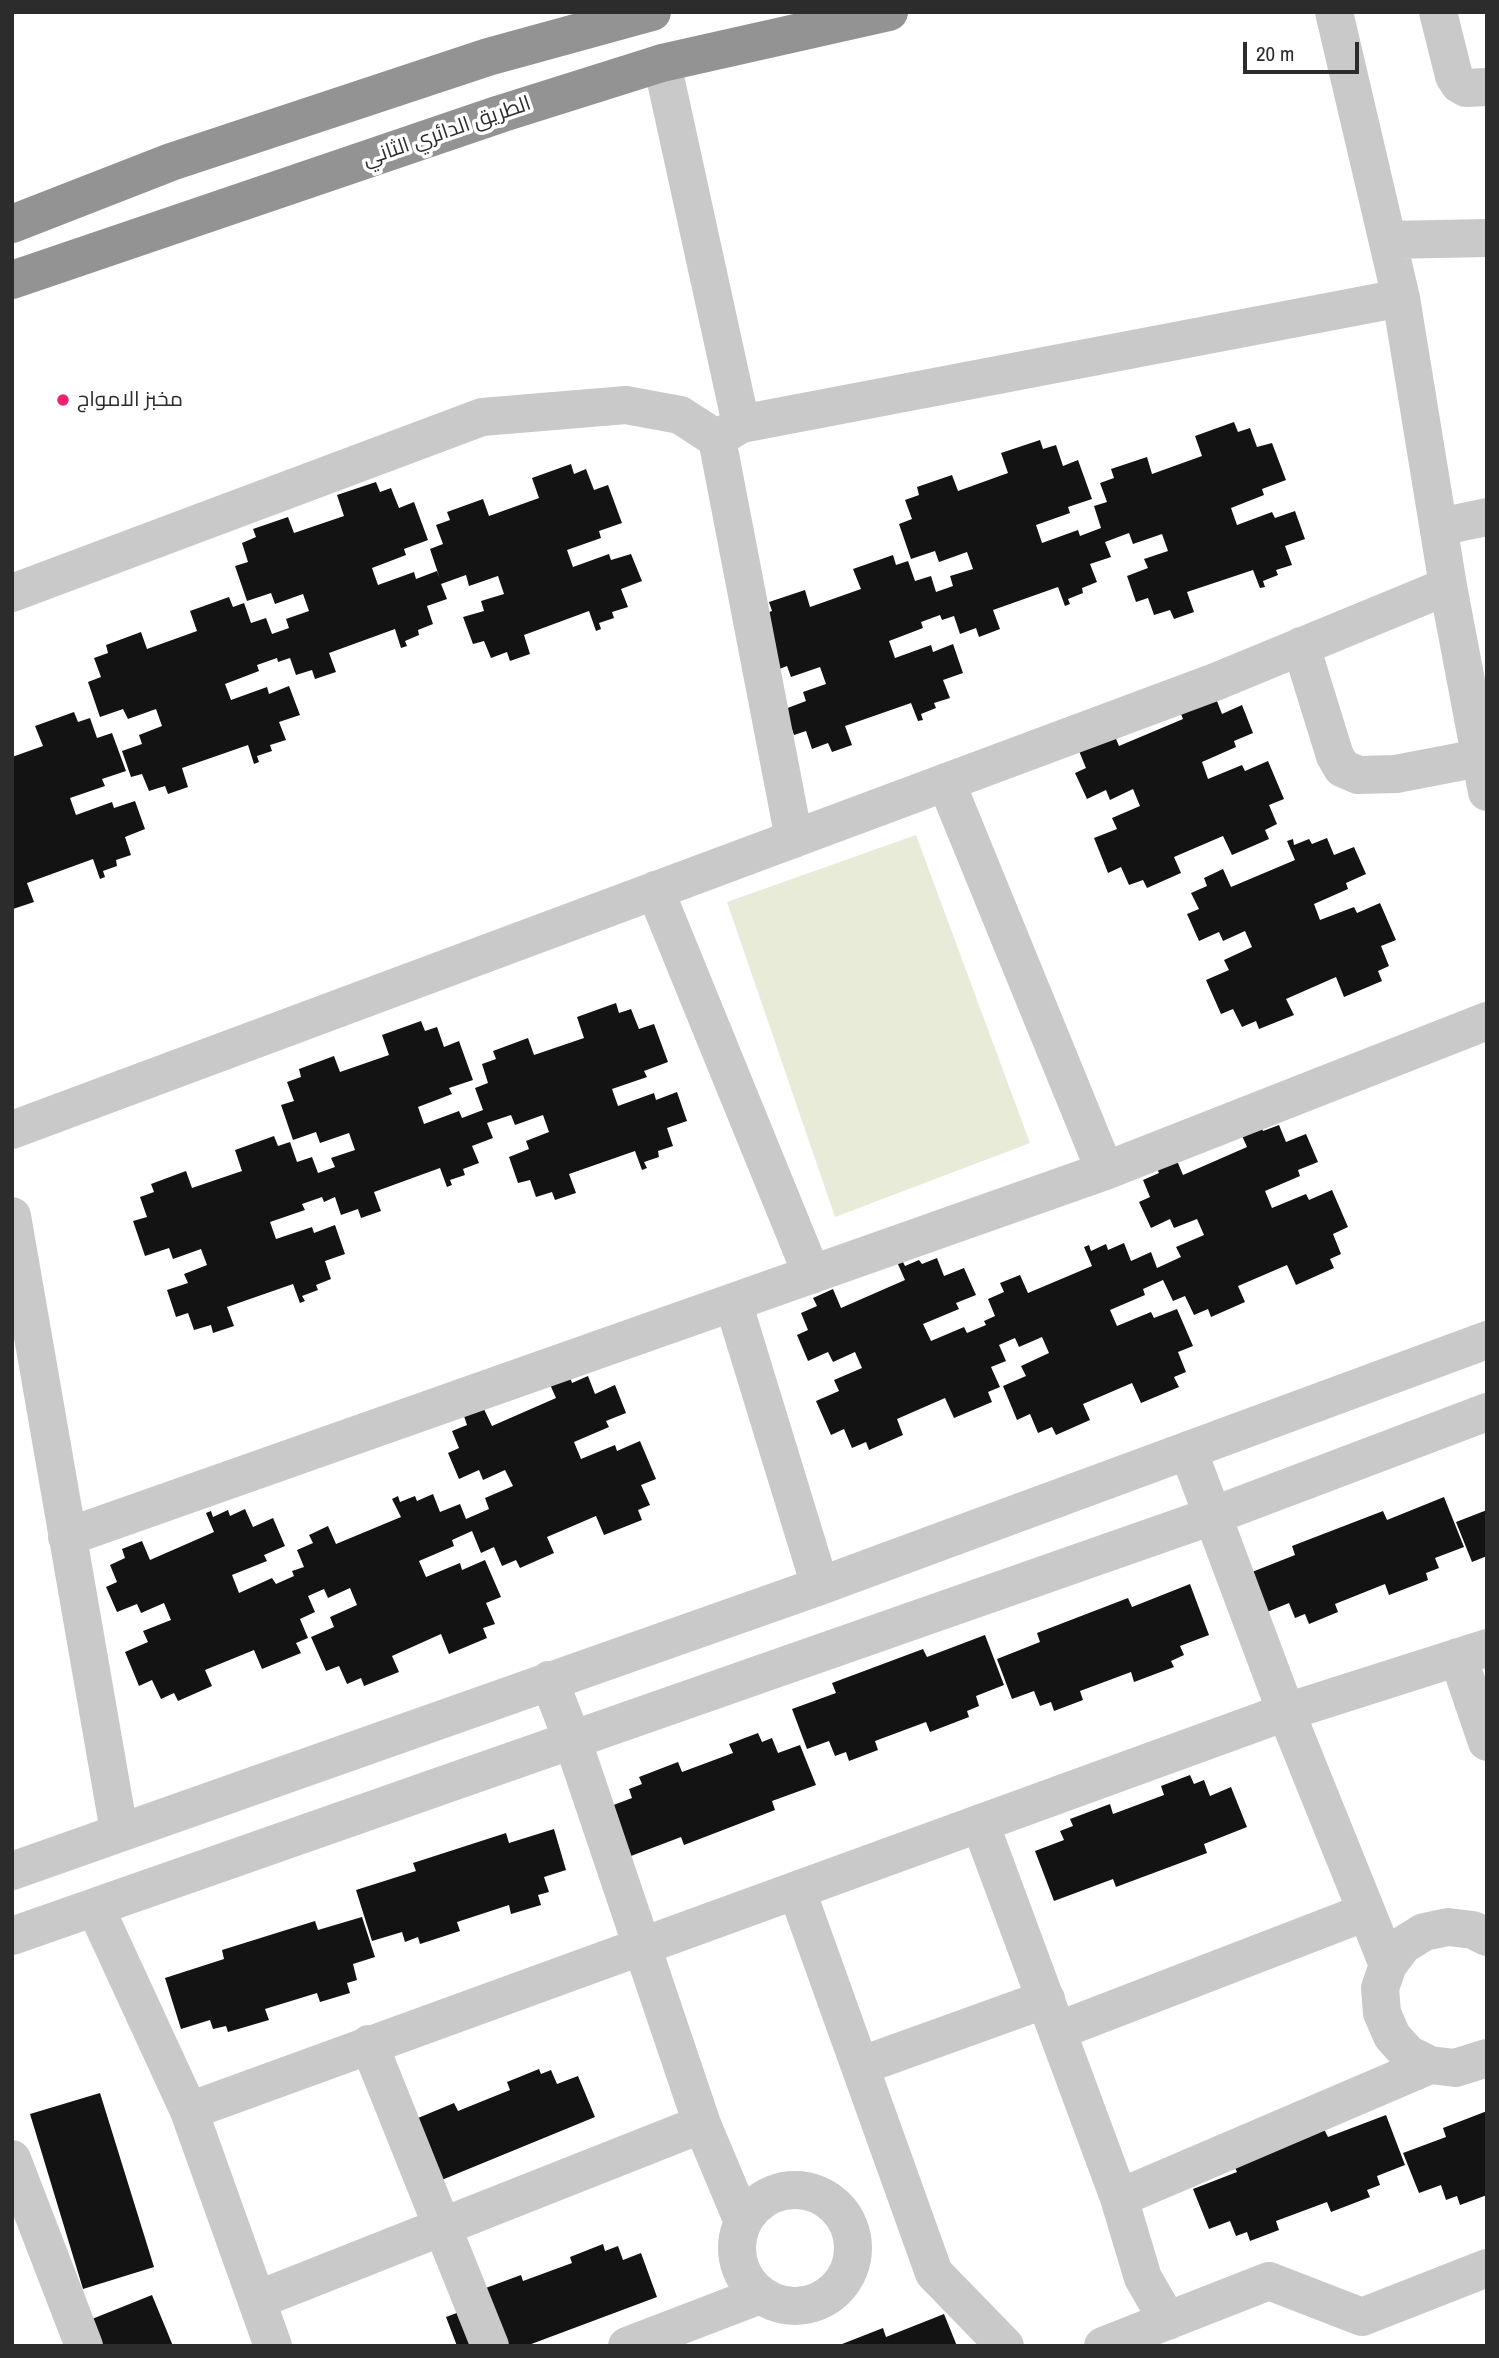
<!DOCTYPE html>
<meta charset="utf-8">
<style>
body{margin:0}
#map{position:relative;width:1499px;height:2358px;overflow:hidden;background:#fff;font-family:"Archivo Narrow",sans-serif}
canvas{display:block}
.frame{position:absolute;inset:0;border:14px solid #2c2c2c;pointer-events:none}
.scale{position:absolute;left:1243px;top:42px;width:116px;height:32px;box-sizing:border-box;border:4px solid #2c2c2c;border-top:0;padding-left:9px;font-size:21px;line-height:24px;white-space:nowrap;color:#2c2c2c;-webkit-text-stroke:5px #fff;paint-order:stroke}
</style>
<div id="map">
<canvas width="1499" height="2358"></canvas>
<div class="frame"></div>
<div class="scale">20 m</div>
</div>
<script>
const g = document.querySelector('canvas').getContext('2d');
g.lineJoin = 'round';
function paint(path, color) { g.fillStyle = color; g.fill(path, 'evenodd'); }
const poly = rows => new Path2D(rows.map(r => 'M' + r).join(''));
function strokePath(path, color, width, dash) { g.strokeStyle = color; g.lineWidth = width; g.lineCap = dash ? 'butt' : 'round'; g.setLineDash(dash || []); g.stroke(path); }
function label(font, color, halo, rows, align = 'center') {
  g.font = font + ' "Archivo Narrow",Cairo,sans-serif'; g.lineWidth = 7; g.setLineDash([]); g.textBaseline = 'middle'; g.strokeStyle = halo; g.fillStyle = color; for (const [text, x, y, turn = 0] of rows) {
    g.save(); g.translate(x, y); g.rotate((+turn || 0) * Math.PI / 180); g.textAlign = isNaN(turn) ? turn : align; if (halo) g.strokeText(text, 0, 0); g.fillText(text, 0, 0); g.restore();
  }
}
const green = poly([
 [916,835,1030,1143,835,1217,727,902]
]);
const building = poly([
 [1234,422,1238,432,1250,428,1257,447,1272,443,1286,480,1262,489,1264,495,1231,508,1237,525,1272,512,1275,518,1295,511,1305,539,1285,546,1292,565,1276,570,1278,575,1263,581,1265,587,1260,588,1253,570,1187,592,1194,612,1174,619,1170,610,1154,615,1148,598,1136,602,1127,576,1148,568,1144,559,1168,551,1162,534,1133,544,1129,533,1105,542,1111,557,1090,564,1097,582,1082,588,1083,593,1068,599,1070,604,1065,606,1058,587,993,610,1000,629,979,637,976,628,960,634,954,616,942,620,940,615,921,622,923,628,889,641,895,658,931,645,933,652,953,644,963,673,943,680,950,698,934,703,936,708,921,714,923,720,918,721,911,703,845,726,852,745,832,752,828,743,812,749,806,731,794,735,785,709,806,701,803,692,826,684,820,667,791,677,787,666,764,675,758,616,772,611,769,602,805,590,810,607,861,589,853,569,893,555,896,565,908,561,915,581,931,576,936,592,953,586,950,576,973,569,967,552,939,562,935,551,911,559,899,524,912,519,905,500,919,495,917,487,952,475,958,491,1008,473,1001,453,1040,440,1043,449,1056,445,1063,466,1078,460,1092,499,1068,507,1070,513,1036,525,1042,543,1078,530,1080,536,1101,528,1094,506,1107,502,1100,483,1114,478,1111,469,1147,457,1152,474,1202,456,1195,436],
 [571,464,574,474,586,469,594,490,608,485,622,523,599,531,601,538,567,550,573,567,609,554,611,560,631,554,642,581,621,589,628,607,612,612,614,618,599,623,601,629,596,631,589,611,524,635,530,654,510,661,507,652,491,658,484,641,473,644,463,617,484,611,481,601,504,594,498,576,469,586,466,575,441,584,447,599,427,606,433,624,418,630,419,635,405,641,407,646,401,648,395,629,329,653,336,672,315,679,312,670,296,675,290,658,278,662,277,658,257,665,259,671,225,684,231,700,267,687,269,694,289,686,300,715,279,722,286,740,270,745,272,751,257,756,259,762,254,764,248,745,182,768,188,787,168,794,165,786,149,791,142,774,131,777,122,751,142,744,139,735,162,726,156,709,128,719,123,709,100,717,88,682,101,677,94,658,108,653,106,645,141,632,147,649,197,631,190,611,229,597,233,607,244,603,251,623,266,618,272,634,289,628,286,619,309,611,303,594,275,604,271,593,247,601,235,566,248,562,242,543,256,537,253,529,288,517,294,533,344,516,337,495,376,482,380,492,391,488,399,508,414,502,428,540,404,549,406,555,372,568,378,585,414,572,416,579,437,571,440,579,430,549,443,544,436,525,450,520,447,512,483,499,489,516,539,498,532,478],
 [1215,696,1222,714,1242,705,1253,733,1234,741,1236,747,1202,762,1208,779,1242,765,1245,771,1268,761,1284,799,1269,805,1277,824,1265,830,1269,839,1232,855,1223,836,1174,857,1181,873,1147,888,1143,880,1129,885,1121,867,1108,873,1094,838,1117,829,1112,818,1140,806,1133,789,1110,800,1106,790,1087,799,1075,773,1086,768,1079,751,1111,727,1119,746,1183,719,1175,699],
 [74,712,78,722,90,718,97,738,112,733,126,771,102,779,105,786,70,798,76,815,112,802,114,808,135,801,145,829,125,837,131,855,116,860,117,866,103,871,105,877,100,879,93,859,27,883,34,902,13,909,12,757,43,746,35,726],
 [1327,838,1334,855,1354,847,1366,874,1346,883,1348,889,1314,904,1320,920,1354,907,1357,913,1380,903,1396,940,1381,946,1389,966,1378,971,1382,981,1344,997,1336,977,1286,999,1294,1015,1259,1029,1256,1021,1242,1027,1233,1009,1221,1014,1206,980,1229,970,1224,960,1252,947,1245,931,1223,941,1219,932,1199,941,1187,914,1199,909,1191,893,1207,886,1204,878,1223,869,1231,887,1295,860,1287,841,1293,839,1294,845,1309,839,1312,844],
 [616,1003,619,1013,631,1009,639,1029,654,1024,668,1062,644,1071,647,1077,612,1089,618,1106,654,1093,656,1100,677,1092,687,1121,667,1128,673,1146,658,1151,659,1157,644,1162,647,1168,642,1170,635,1151,569,1174,576,1193,555,1200,552,1192,536,1197,530,1180,518,1183,509,1157,529,1149,526,1141,549,1132,543,1115,515,1125,511,1115,487,1123,493,1138,472,1146,479,1163,463,1169,465,1175,450,1180,452,1185,447,1187,440,1168,374,1192,381,1211,361,1218,358,1209,341,1215,335,1197,324,1202,322,1197,302,1204,305,1210,270,1222,276,1239,312,1227,314,1233,335,1225,345,1254,325,1261,331,1279,316,1285,318,1290,302,1296,305,1301,300,1303,293,1284,227,1307,234,1326,213,1333,211,1325,194,1330,188,1313,176,1317,167,1290,188,1283,184,1274,207,1265,201,1249,173,1259,169,1248,145,1256,133,1221,147,1217,140,1197,154,1192,151,1184,186,1171,192,1188,242,1171,235,1150,274,1136,278,1146,290,1142,297,1162,312,1157,318,1173,335,1167,331,1158,355,1150,349,1133,320,1143,316,1132,293,1140,281,1105,294,1101,287,1082,301,1077,299,1069,334,1056,340,1072,389,1055,382,1035,421,1021,425,1031,437,1027,444,1047,459,1041,473,1080,449,1088,452,1094,418,1107,424,1124,459,1111,462,1118,483,1110,475,1088,488,1083,482,1064,496,1059,493,1051,528,1038,534,1055,584,1038,577,1017],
 [1279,1125,1286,1142,1306,1134,1318,1162,1298,1170,1300,1176,1265,1191,1272,1208,1306,1194,1309,1200,1332,1190,1348,1227,1333,1234,1341,1254,1330,1259,1334,1268,1296,1285,1287,1265,1238,1286,1245,1302,1211,1317,1208,1309,1194,1315,1185,1296,1173,1301,1163,1280,1143,1289,1145,1295,1110,1310,1117,1326,1151,1312,1154,1318,1177,1309,1193,1346,1178,1352,1186,1372,1174,1377,1179,1387,1141,1403,1132,1383,1083,1404,1090,1420,1056,1435,1052,1427,1038,1433,1030,1414,1017,1420,1003,1386,1026,1376,1021,1366,1049,1353,1042,1337,1019,1347,1015,1338,999,1345,1006,1361,991,1367,1000,1387,988,1392,992,1402,954,1418,945,1398,897,1419,903,1435,869,1450,866,1442,852,1448,844,1429,831,1435,816,1401,839,1391,834,1380,862,1368,855,1352,833,1362,828,1352,808,1361,797,1335,808,1330,801,1313,817,1306,813,1298,833,1289,841,1308,905,1280,897,1262,902,1260,905,1266,919,1260,922,1264,937,1258,944,1276,964,1268,976,1295,956,1303,959,1309,923,1324,931,1341,964,1327,967,1333,986,1325,984,1321,995,1316,988,1299,1004,1292,1000,1283,1020,1275,1028,1293,1092,1266,1084,1247,1089,1245,1091,1251,1106,1244,1108,1250,1124,1243,1131,1261,1151,1252,1157,1268,1181,1257,1176,1247,1204,1235,1197,1219,1174,1228,1170,1219,1151,1228,1139,1202,1150,1197,1143,1180,1159,1173,1155,1165,1175,1156,1183,1175,1247,1147,1239,1129,1261,1126,1263,1131],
 [588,1376,595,1394,615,1385,626,1413,606,1421,609,1427,574,1442,581,1459,615,1445,617,1451,640,1441,656,1479,641,1485,650,1505,638,1510,642,1520,604,1535,596,1516,547,1537,554,1553,520,1568,516,1560,502,1566,494,1547,481,1553,472,1531,452,1540,454,1546,419,1561,426,1577,460,1563,462,1570,485,1560,501,1597,486,1603,495,1624,483,1628,487,1638,449,1654,441,1634,392,1656,399,1672,364,1686,361,1678,347,1684,339,1666,326,1671,311,1637,334,1627,330,1617,357,1605,350,1588,328,1598,324,1589,308,1596,315,1612,300,1619,308,1638,296,1643,301,1653,262,1669,254,1650,205,1670,212,1686,178,1701,174,1693,161,1699,152,1680,139,1686,125,1652,148,1642,143,1631,171,1620,164,1603,141,1613,137,1604,117,1612,106,1587,117,1582,110,1565,125,1558,122,1549,142,1541,150,1560,214,1532,206,1513,211,1511,213,1517,228,1510,230,1516,245,1509,253,1527,273,1518,285,1546,264,1555,267,1561,232,1575,239,1593,272,1578,276,1584,294,1576,292,1571,304,1567,297,1550,313,1543,309,1535,328,1526,336,1544,401,1517,392,1499,398,1496,400,1502,415,1496,417,1501,433,1494,440,1512,460,1504,466,1519,489,1509,485,1498,513,1486,505,1470,483,1480,479,1470,459,1479,448,1453,459,1448,452,1431,467,1425,464,1416,483,1407,492,1426,556,1398,548,1380,570,1377,572,1383],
 [1444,1497,1464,1547,1435,1558,1439,1568,1426,1573,1428,1580,1389,1595,1385,1584,1335,1604,1338,1612,1309,1624,1305,1614,1295,1618,1289,1603,1267,1612,1252,1572,1295,1555,1292,1546,1383,1511,1387,1520],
 [1487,1510,1487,1556,1472,1562,1456,1522],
 [1190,1584,1209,1635,1180,1646,1184,1655,1171,1661,1174,1667,1134,1682,1131,1672,1080,1691,1083,1700,1054,1711,1051,1702,1040,1706,1034,1691,1012,1699,997,1659,1040,1642,1037,1633,1128,1598,1132,1607],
 [985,1635,1004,1685,976,1696,979,1706,967,1711,969,1717,930,1732,926,1722,875,1741,878,1750,849,1761,846,1752,835,1756,829,1741,807,1749,792,1709,836,1693,832,1683,923,1649,927,1657],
 [758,1733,762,1742,772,1738,778,1753,800,1745,816,1785,772,1801,775,1810,684,1845,681,1837,623,1859,603,1809,632,1798,629,1789,642,1784,639,1777,678,1762,682,1772,733,1753,729,1744],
 [1190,1775,1194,1784,1204,1780,1210,1796,1231,1787,1247,1827,1204,1844,1207,1853,1116,1887,1113,1879,1054,1901,1035,1851,1064,1840,1060,1831,1073,1826,1070,1819,1110,1804,1113,1814,1164,1795,1161,1786],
 [554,1829,566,1870,544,1877,549,1892,538,1895,541,1905,511,1914,509,1905,457,1922,460,1931,420,1944,418,1937,405,1942,402,1932,372,1941,356,1890,416,1871,413,1863,506,1833,509,1843],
 [362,1917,375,1957,353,1964,357,1980,347,1983,350,1993,320,2002,317,1993,265,2009,269,2020,228,2032,226,2026,213,2029,210,2020,181,2029,165,1978,224,1959,222,1950,315,1921,318,1930],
 [539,2069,541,2074,551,2070,557,2084,578,2076,595,2117,410,2193,418,2118,454,2103,458,2111,510,2090,507,2082],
 [100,2093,154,2267,83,2289,30,2114],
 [1487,2111,1487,2195,1460,2205,1457,2196,1446,2200,1441,2185,1419,2193,1403,2153,1446,2137,1443,2128],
 [1386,2115,1405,2165,1377,2176,1380,2185,1367,2190,1370,2197,1331,2212,1327,2202,1276,2221,1279,2230,1250,2241,1247,2232,1236,2236,1230,2221,1209,2229,1193,2189,1237,2172,1233,2164,1324,2129,1328,2137],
 [603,2244,605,2251,618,2246,623,2260,641,2253,657,2297,526,2346,457,2346,446,2317,478,2305,483,2289,521,2275,523,2281,572,2263,570,2257],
 [152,2295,173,2346,103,2346,92,2319],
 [944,2314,957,2346,837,2346,883,2328,886,2337]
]);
const minor = poly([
 [1334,12,1401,298,1448,586,1487,792],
 [1438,12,1454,76,1459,84,1466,88,1487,87],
 [662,63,741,424],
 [1388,240,1487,238],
 [717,439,741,424,1401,298],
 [1439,527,1487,517],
 [12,593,482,417,626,405,680,415,717,439,794,839],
 [1301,646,1335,756,1342,768,1358,775,1396,774,1479,758],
 [946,782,1105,1171],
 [655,890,812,1275],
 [12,1130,1215,682,1448,586],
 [12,1216,119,1831],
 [733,1302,820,1586],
 [1188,1450,1286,1712,1388,1965],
 [67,1537,1105,1171,1487,1021],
 [1458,1657,1487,1742],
 [549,1680,572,1739,702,2124,743,2222],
 [980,1823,1119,2198,1143,2278,1168,2321],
 [12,1871,820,1586,1487,1340],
 [797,1891,934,2273,1005,2346],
 [95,1907,189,2111,1286,1712,1487,1648],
 [12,1936,1212,1516,1487,1412],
 [1487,1937,1473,1930,1448,1927,1424,1932,1403,1945,1388,1965,1380,1988,1382,2013,1392,2036,1408,2054,1430,2065,1455,2068,1487,2058],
 [1057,2031,1366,1912],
 [369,2044,490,2346],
 [860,2066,1046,1999],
 [189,2111,273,2346],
 [12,2159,84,2346],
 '737 2248a58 58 0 1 1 116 0a58 58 0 1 1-116 0Z',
 [1119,2198,1430,2065],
 [257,2300,702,2124],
 [627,2346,760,2295],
 [1103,2346,1269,2281,1362,2317,1487,2268]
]);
const highway = poly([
 [12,224,171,162,488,57,652,12],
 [12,280,500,114,662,63,889,12]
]);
const markers = [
 [63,400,7,"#f0216e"]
];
const streetNames = [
 ["الطريق الدائري الثاني",447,132,-19]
];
const poiNames = [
 ["مخبز الامواج",77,400]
];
paint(green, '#e8ebd8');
paint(building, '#131313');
strokePath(minor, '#c9c9c9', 38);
strokePath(highway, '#939393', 38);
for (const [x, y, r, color] of markers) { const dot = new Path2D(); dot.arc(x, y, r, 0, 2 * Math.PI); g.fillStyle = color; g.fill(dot); strokePath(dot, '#fff', 2.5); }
label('21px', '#2c2c2c', '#fff', streetNames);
label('21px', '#2c2c2c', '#fff', poiNames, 'left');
</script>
